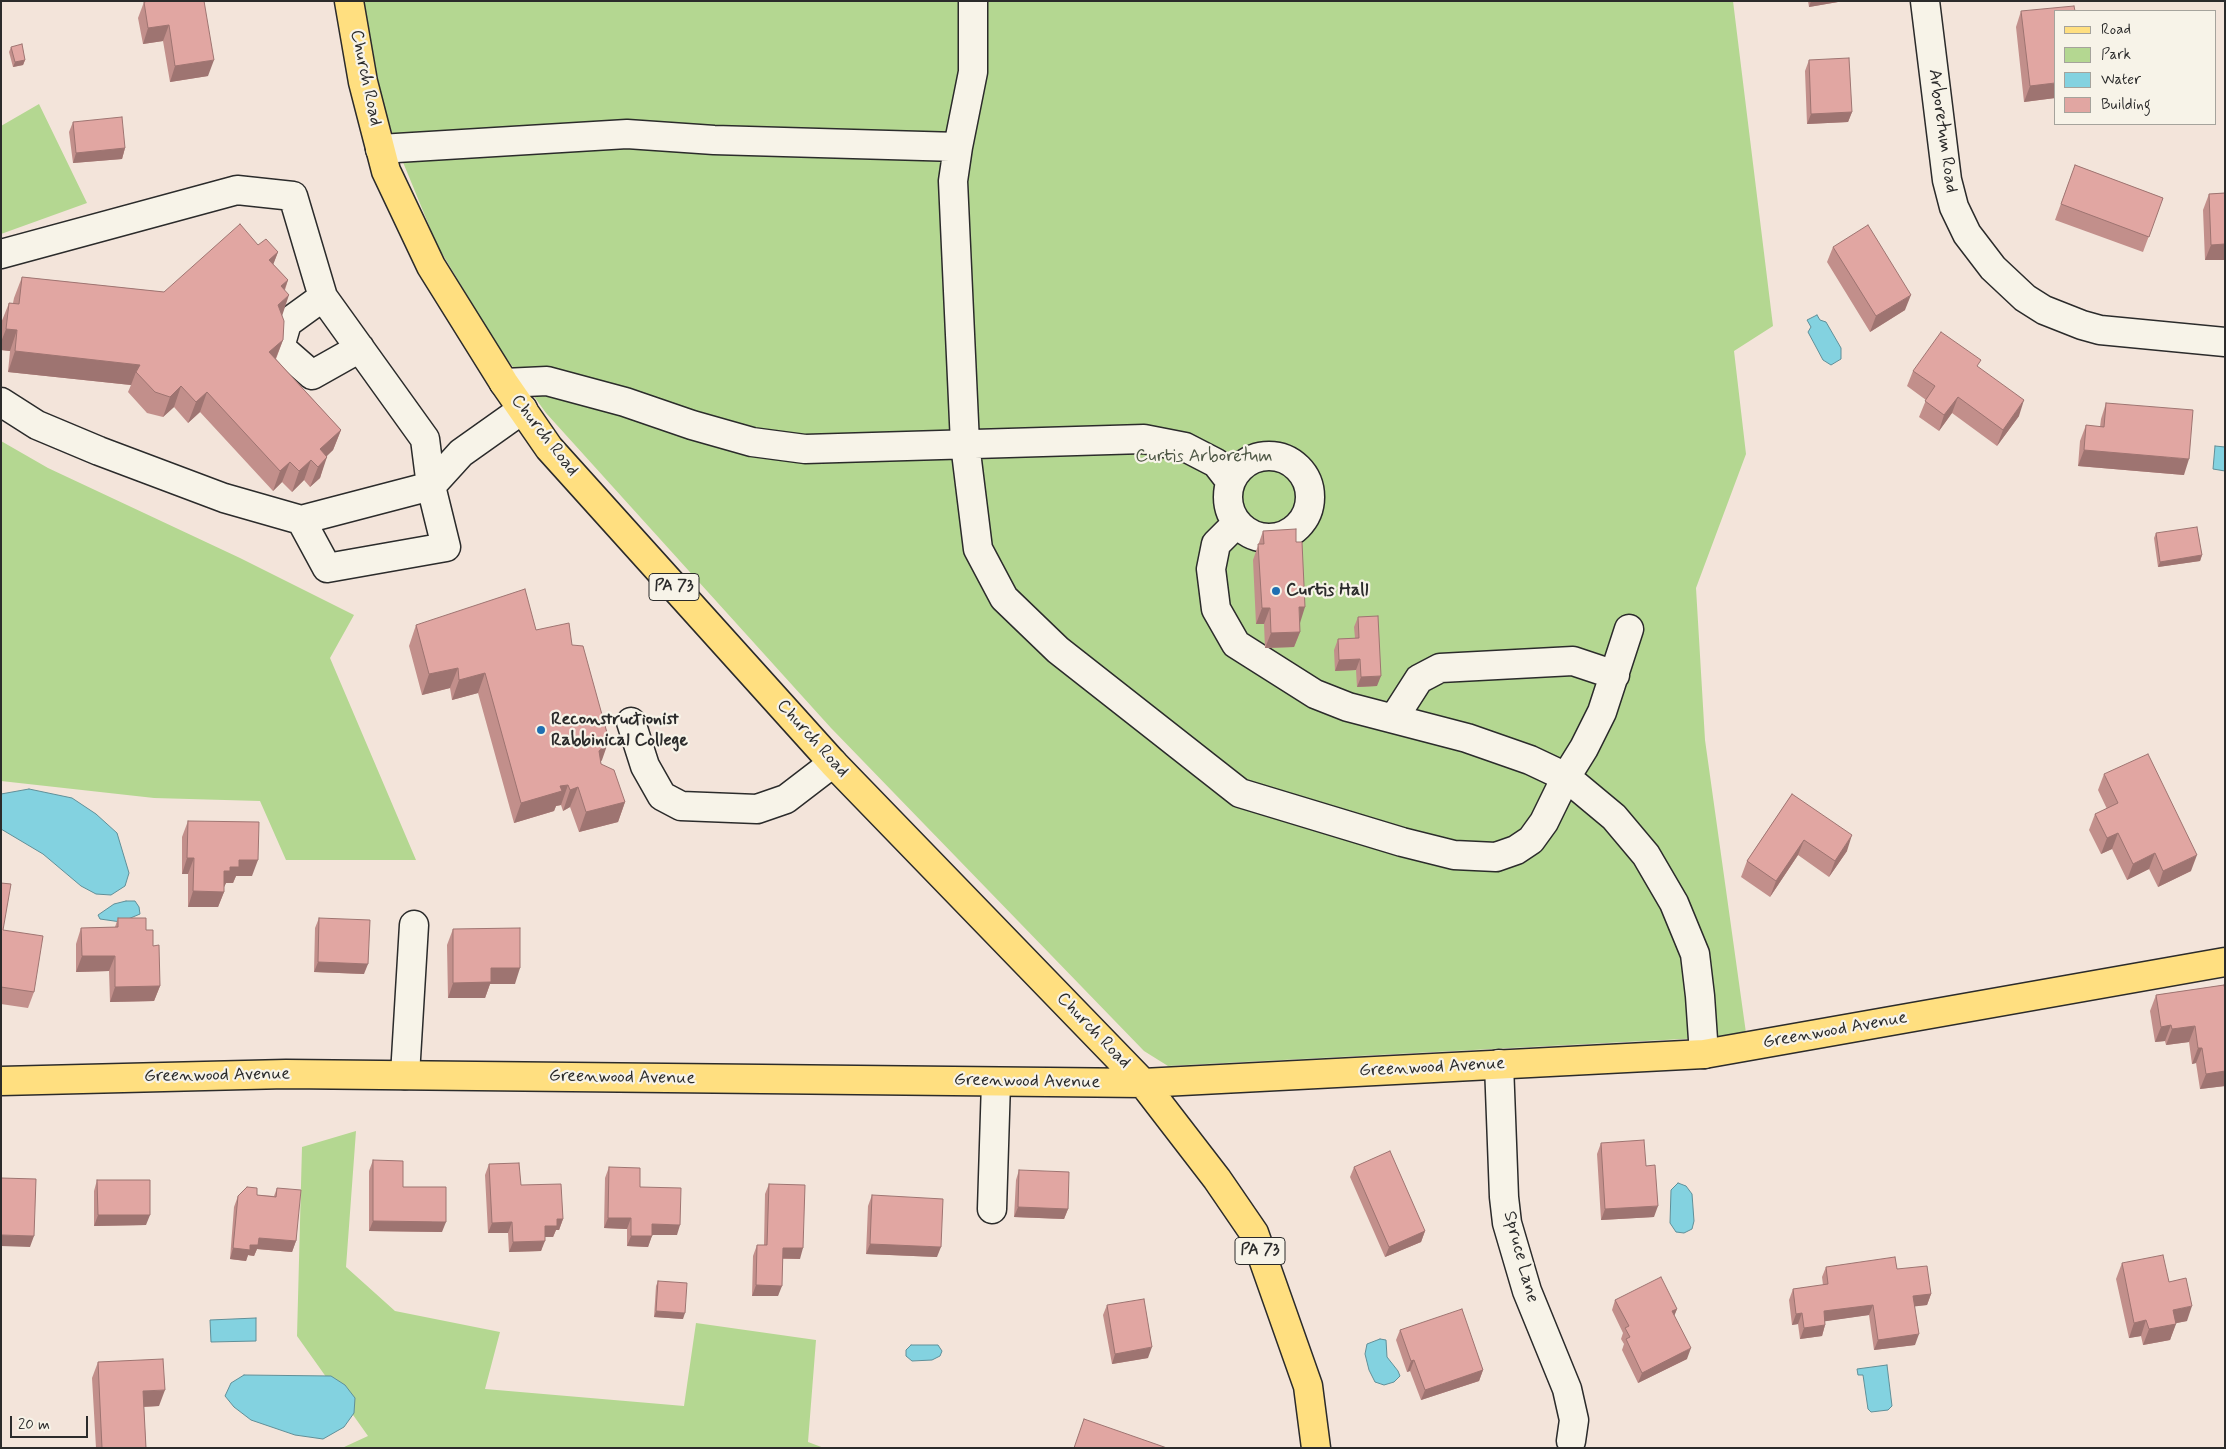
<!DOCTYPE html>
<style>
body{margin:0}
#map{position:relative;width:2226px;height:1449px;overflow:hidden;background:#f3e4da;font-family:Mynerve,sans-serif}
canvas{display:block}
.frame{position:absolute;inset:0;border:2px solid #2b2b2b;pointer-events:none}
.legend{position:absolute;left:2054px;top:10px;width:162px;height:115px;box-sizing:border-box;background:#f7f3e8;border:1px solid #a5a39c;margin:0;padding:6px 9px;list-style:none;font-size:15px;color:#2b2b2b}
.legend li{display:flex;align-items:center;gap:10px;height:25px}
.legend b{width:25px;border:1px solid #a5a39c}
.scale{position:absolute;left:10px;top:1416px;width:78px;height:22px;box-sizing:border-box;border:2px solid #2b2b2b;border-top:0;padding-left:6px;font-size:15px;line-height:18px;white-space:nowrap;color:#2b2b2b;-webkit-text-stroke:4px #f7f3e8;paint-order:stroke}
</style>
<div id="map">
<canvas width="2226" height="1449"></canvas>
<div class="frame"></div>
<ul class="legend">
<li><b style="height:6px;background:#ffdf80"></b>Road</li>
<li><b style="height:14px;background:#b4d791"></b>Park</li>
<li><b style="height:14px;background:#83d2e0"></b>Water</li>
<li><b style="height:14px;background:#e1a6a2"></b>Building</li>
</ul>
<div class="scale">20 m</div>
</div>
<script>
const g = document.querySelector('canvas').getContext('2d');
g.lineJoin = 'round';
function paint(path, color) { g.fillStyle = color; g.fill(path, 'evenodd'); }
const poly = rows => new Path2D(rows.map(r => 'M' + r).join(''));
function strokePath(path, color, width, dash) { g.strokeStyle = color; g.lineWidth = width; g.lineCap = dash ? 'butt' : 'round'; g.setLineDash(dash || []); g.stroke(path); }
function label(font, color, halo, rows, align = 'center') {
  g.font = font + ' Mynerve,sans-serif'; g.lineWidth = 4.5; g.setLineDash([]); g.textBaseline = 'middle'; g.strokeStyle = halo; g.fillStyle = color; for (const [text, x, y, turn = 0] of rows) {
    g.save(); g.translate(x, y); g.rotate((+turn || 0) * Math.PI / 180); g.textAlign = isNaN(turn) ? turn : align; if (halo) g.strokeText(text, 0, 0); g.fillText(text, 0, 0); g.restore();
  }
}
const green = poly([
 [364,1,1733,1,1773,326,1734,351,1746,454,1696,588,1705,740,1746,1033,1702,1038,1168,1066,1144,1051,831,728,546,413,497,345,437,245,398,150,382,102],
 [39,104,87,203,1,234,1,126],
 [1,441,48,468,240,558,354,615,330,658,416,860,286,860,260,801,154,798,1,781],
 [356,1131,346,1267,395,1311,500,1332,485,1389,684,1406,696,1323,816,1340,808,1442,824,1448,342,1448,368,1436,297,1336,302,1147]
]);
const water = poly([
 [1817,315,1820,320,1826,322,1841,348,1841,359,1831,365,1823,360,1808,332,1811,327,1807,320,1817,315],
 [2215,446,2225,447,2225,471,2213,469,2215,446],
 [29,789,72,798,96,814,117,833,129,873,125,886,111,895,96,894,81,886,43,854,1,829,1,794,29,789],
 [126,901,135,901,139,907,140,914,121,922,100,919,98,915,114,904,126,901],
 [1678,1183,1686,1186,1692,1194,1694,1221,1692,1229,1684,1233,1676,1232,1670,1223,1671,1190,1678,1183],
 [256,1318,256,1341,211,1342,210,1320,256,1318],
 [1380,1339,1386,1340,1387,1357,1398,1371,1400,1376,1394,1382,1384,1385,1375,1382,1369,1370,1365,1354,1367,1344,1380,1339],
 [911,1345,938,1345,942,1351,940,1356,932,1360,912,1361,906,1356,906,1350,911,1345],
 [1887,1365,1892,1406,1888,1410,1871,1412,1868,1409,1863,1375,1858,1375,1857,1369,1887,1365],
 [244,1375,331,1376,345,1385,355,1398,354,1413,344,1427,323,1439,295,1435,251,1420,234,1407,225,1396,231,1383,244,1375]
]);
const minor = poly([
 [973,1,973,72,958,147,953,181,965,444,978,549,1004,598,1058,650,1240,793,1402,842,1454,855,1496,857,1516,850,1531,840,1544,822,1566,777,1584,748,1602,712,1629,629],
 [1925,1,1947,180,1954,207,1967,234,1993,268,2025,298,2044,310,2082,325,2100,330,2225,342],
 [380,149,627,134,714,140,958,147],
 [1,254,237,190,293,196,323,297],
 [360,348,312,375,280,347,287,323,323,297,425,439,431,486,446,547,327,568,301,520,431,486,461,453,523,409],
 [504,383,547,381,625,402,692,425,752,442,805,449,1144,439,1185,447,1216,463,1230,481],
 [1,402,37,425,99,451,224,498,301,520],
 '1228 497a41 41 0 1 1 82 0a41 41 0 1 1-82 0Z',
 [1237,523,1216,544,1211,569,1216,609,1236,644,1315,694,1348,707,1467,738,1530,760,1566,777,1614,817,1646,855,1674,903,1695,954,1700,996,1704,1054],
 [1394,718,1419,679,1440,668,1573,661,1615,675],
 [631,722,645,766,662,796,681,806,757,809,786,799,833,763],
 [1499,1064,1504,1197,1507,1223,1527,1291,1567,1389,1574,1420,1571,1441],
 [405,1075,414,925],
 [992,1209,996,1082]
]);
const major = poly([
 [349,1,363,82,386,171,431,266,504,383,549,448,833,763,1143,1083,1217,1179,1254,1233,1308,1386,1316,1448],
 [1,1081,286,1074,1143,1083,1704,1054,2225,962]
]);
const wall = poly([
 [204,1,208,76,170,82,163,41,143,44,138,18,144,2],
 [1808,1,1839,1,1838,2,1809,7],
 [2021,11,2055,98,2024,102,2016,27],
 [11,47,25,60,23,65,13,67,9,52],
 [1809,60,1852,112,1848,122,1807,124,1805,71],
 [73,122,125,148,122,159,73,163,69,132],
 [2075,165,2163,198,2143,252,2055,220],
 [2225,193,2225,260,2205,260,2203,210,2209,194],
 [258,245,278,252,273,264,288,280,285,290,282,315,283,340,276,359,341,430,333,450,326,456,320,478,310,487,304,480,292,492,282,482,273,491,200,412,188,423,174,407,163,417,147,413,128,392,131,385,8,372,10,351,1,350,1,323,9,303,13,303,14,298,22,277,164,292],
 [1833,247,1905,310,1870,332,1827,262],
 [1978,367,2019,416,1997,446,1952,413,1939,431,1919,417,1926,400,1907,386,1913,371],
 [2106,403,2184,475,2078,466,2080,441,2086,425,2100,427,2101,419],
 [1263,531,1300,623,1300,632,1294,647,1265,648,1264,624,1256,624,1253,560],
 [2156,533,2202,555,2200,561,2158,567,2154,538],
 [1358,617,1377,686,1357,687,1356,670,1335,671,1334,650,1338,639,1355,638,1354,627],
 [416,625,536,630,572,645,602,760,601,761,601,764,625,802,618,822,579,832,570,807,563,811,561,805,556,806,554,811,514,823,478,693,452,700,450,688,422,695,409,646],
 [2104,774,2191,871,2158,887,2149,869,2127,880,2112,849,2101,854,2089,830,2095,814,2107,809,2098,790],
 [1792,794,1847,851,1829,877,1798,855,1770,897,1741,877,1747,861],
 [188,821,252,876,236,876,233,883,226,883,224,887,224,892,218,907,188,907,188,874,182,874,182,837],
 [1,883,3,930,34,992,28,1008,1,1004],
 [118,918,146,930,153,946,160,986,154,1001,110,1002,109,971,76,972,76,944,81,928,115,927],
 [319,918,364,974,314,972,315,928],
 [453,929,515,984,490,984,485,998,448,998,447,945],
 [2224,985,2225,1086,2200,1089,2196,1063,2192,1064,2189,1042,2166,1045,2165,1041,2155,1042,2150,1011,2156,995],
 [1601,1143,1646,1166,1654,1217,1601,1220,1597,1154],
 [373,1160,442,1232,369,1231,369,1171],
 [489,1164,521,1185,563,1219,559,1230,556,1230,553,1237,545,1237,541,1251,509,1252,508,1233,488,1233,485,1175],
 [609,1167,640,1187,677,1235,652,1235,648,1247,627,1246,627,1229,604,1228,605,1178],
 [1354,1167,1425,1231,1421,1242,1385,1257,1350,1177],
 [1019,1170,1068,1209,1064,1219,1014,1217,1016,1180],
 [97,1180,146,1225,94,1226,94,1191],
 [769,1184,800,1259,783,1259,778,1296,752,1296,753,1256,757,1245,764,1245,765,1194],
 [277,1188,296,1241,292,1252,257,1249,254,1256,248,1255,246,1261,230,1259,234,1207,238,1196,257,1195,274,1196],
 [872,1195,937,1257,866,1254,868,1206],
 [2122,1263,2169,1282,2187,1321,2176,1323,2170,1340,2143,1345,2141,1336,2129,1338,2116,1279],
 [1826,1267,1897,1269,1931,1294,1927,1305,1915,1306,1915,1345,1874,1350,1869,1315,1825,1321,1825,1325,1822,1336,1800,1339,1798,1324,1792,1325,1789,1300,1793,1289,1823,1285,1822,1277],
 [658,1281,683,1319,654,1317,656,1286],
 [1615,1300,1677,1309,1674,1315,1687,1359,1638,1383,1622,1350,1624,1344,1621,1339,1623,1333,1612,1310],
 [1107,1305,1148,1358,1112,1364,1103,1315],
 [1400,1330,1483,1370,1479,1381,1421,1400,1410,1371,1407,1372,1396,1340],
 [98,1362,159,1406,144,1407,146,1448,96,1448,92,1378]
]);
const shadedWall = poly([
 [1811,1,1839,1,1838,2,1809,7],
 [169,25,163,41,143,44,148,28],
 [25,60,23,65,13,67,15,62],
 [214,60,208,76,170,82,175,66],
 [2055,83,2055,98,2024,102,2030,86],
 [1852,112,1848,122,1807,124,1811,114],
 [125,148,122,159,73,163,76,153],
 [2225,244,2225,260,2205,260,2211,245],
 [278,252,270,273,269,260],
 [288,280,280,301,281,286],
 [289,295,282,316,278,305],
 [1911,295,1905,310,1870,332,1876,316],
 [6,329,17,330,10,351,1,350,1,342],
 [283,340,275,360,269,352],
 [15,351,140,365,136,372,131,385,8,372],
 [181,386,174,407,163,417,170,397],
 [207,392,200,412,188,423,196,402],
 [1958,397,1952,413,1939,431,1944,415],
 [2024,400,2019,416,1997,446,2003,430],
 [341,430,333,450,317,466,320,449],
 [2084,450,2189,459,2184,475,2078,466],
 [327,457,320,478,310,487,318,467],
 [311,460,304,480,292,492,299,471],
 [290,462,282,482,273,491,280,471],
 [2202,555,2200,561,2158,567,2160,562],
 [1299,607,1305,607,1300,623],
 [1262,608,1270,608,1264,624,1256,624],
 [1300,632,1294,647,1265,648,1271,633],
 [1360,659,1356,670,1335,671,1339,660],
 [458,668,450,688,422,695,429,674],
 [485,673,478,693,452,700,459,680],
 [1381,676,1377,686,1357,687,1361,677],
 [609,740,602,760,592,771,599,751],
 [568,785,561,805,556,806,554,811,514,823,521,803,560,786],
 [578,787,570,807,563,811,570,790],
 [625,802,618,822,579,832,586,812],
 [2118,833,2112,849,2101,854,2107,838],
 [1852,835,1847,851,1829,877,1835,861],
 [1804,840,1798,855,1770,897,1776,881],
 [2155,853,2149,869,2127,880,2133,864],
 [2197,855,2191,871,2158,887,2163,871],
 [187,858,194,858,188,874,182,874],
 [239,860,258,860,252,876,236,876,233,883,226,883,224,887,218,887,224,871],
 [193,891,224,892,218,907,188,907],
 [82,956,115,956,109,971,76,972],
 [318,962,368,964,364,974,314,972],
 [491,968,520,968,515,984,490,984,485,998,448,998,453,983],
 [160,986,154,1001,110,1002,115,987],
 [2171,1025,2165,1041,2155,1042,2161,1027],
 [2195,1026,2189,1042,2166,1045,2172,1029],
 [2198,1048,2202,1048,2196,1063,2192,1064],
 [2225,1071,2225,1086,2200,1089,2206,1074],
 [1658,1206,1654,1217,1601,1220,1605,1209],
 [1018,1207,1068,1209,1064,1219,1014,1217],
 [98,1215,150,1215,146,1225,94,1226],
 [608,1218,631,1218,627,1229,604,1228],
 [557,1219,563,1219,559,1230,556,1230,553,1237,541,1237,545,1226],
 [373,1221,446,1222,442,1232,369,1231],
 [512,1222,508,1233,488,1233,492,1223],
 [652,1224,680,1225,677,1235,648,1235],
 [1425,1231,1421,1242,1385,1257,1389,1247],
 [1,1235,34,1236,30,1247,1,1246],
 [631,1236,652,1236,648,1247,627,1246],
 [259,1238,296,1241,292,1252,257,1249,254,1256,248,1255,246,1261,230,1259,233,1248,250,1245],
 [545,1241,541,1251,509,1252,513,1242],
 [870,1244,941,1247,937,1257,866,1254],
 [783,1248,803,1248,800,1259,779,1258],
 [756,1285,782,1286,778,1296,752,1296],
 [1931,1294,1927,1305,1910,1307,1913,1296],
 [1873,1305,1869,1315,1820,1322,1824,1311],
 [2192,1306,2187,1321,2167,1325,2173,1310],
 [1677,1309,1673,1319,1672,1311],
 [656,1311,685,1313,683,1319,654,1317],
 [1802,1313,1798,1324,1792,1325,1796,1314],
 [2146,1320,2141,1336,2129,1338,2134,1323],
 [2176,1324,2170,1340,2143,1345,2149,1329],
 [1825,1325,1822,1336,1800,1339,1804,1328],
 [1919,1334,1915,1345,1874,1350,1878,1340],
 [1152,1347,1148,1358,1112,1364,1115,1354],
 [1691,1348,1687,1359,1638,1383,1642,1373],
 [1414,1360,1410,1371,1407,1372,1411,1361],
 [1483,1370,1479,1381,1421,1400,1425,1390],
 [165,1390,159,1406,138,1407,143,1391]
]);
const building = poly([
 [149,1,204,1,214,60,175,66,169,25,148,28,144,2,149,1],
 [2074,6,2075,11,2055,11,2055,83,2030,86,2021,11,2074,6],
 [22,44,25,60,15,62,11,47,22,44],
 [1849,58,1852,112,1811,114,1809,60,1849,58],
 [122,117,125,148,76,153,73,122,122,117],
 [2075,165,2163,198,2149,237,2061,204,2075,165],
 [2225,193,2225,244,2211,245,2209,194,2225,193],
 [240,224,258,245,266,239,278,252,269,260,288,280,281,286,289,295,278,305,284,321,283,340,269,352,341,430,320,449,327,457,318,467,311,460,299,471,290,462,280,471,207,392,196,402,181,386,170,397,155,392,136,372,140,365,15,351,17,330,6,329,9,303,19,304,22,277,164,292,240,224],
 [1868,225,1911,295,1876,316,1833,247,1868,225],
 [1941,332,1981,360,1977,366,2024,400,2003,430,1958,397,1944,415,1925,401,1935,386,1913,371,1941,332],
 [2106,403,2193,410,2189,459,2084,450,2086,425,2104,427,2106,403],
 [2197,527,2202,555,2160,562,2156,533,2197,527],
 [1296,529,1296,542,1302,542,1305,607,1299,607,1300,632,1271,633,1270,608,1262,608,1258,544,1264,544,1263,531,1296,529],
 [525,589,536,630,569,623,572,645,583,646,609,740,599,751,601,764,614,770,625,802,586,812,578,787,570,790,568,785,560,786,562,791,521,803,485,673,459,680,458,668,429,674,416,625,525,589],
 [1378,616,1381,676,1361,677,1360,659,1339,660,1338,639,1359,638,1358,617,1378,616],
 [2148,754,2197,855,2163,871,2155,853,2133,864,2118,833,2107,838,2095,814,2118,803,2104,774,2148,754],
 [1792,794,1852,835,1835,861,1804,840,1776,881,1747,861,1792,794],
 [188,821,259,822,258,860,239,860,239,867,230,867,230,871,224,871,224,892,193,891,194,858,187,858,188,821],
 [1,883,11,884,3,930,43,936,34,992,1,987,1,883],
 [118,918,146,918,146,930,153,930,153,946,159,945,160,986,115,987,115,956,82,956,81,928,118,927,118,918],
 [319,918,370,920,368,964,318,962,319,918],
 [520,928,520,968,491,968,491,982,453,983,453,929,520,928],
 [2224,985,2225,990,2225,1071,2206,1074,2202,1048,2198,1048,2195,1026,2172,1029,2171,1025,2161,1027,2156,995,2224,985],
 [1644,1140,1646,1166,1655,1165,1658,1206,1605,1209,1601,1143,1644,1140],
 [1390,1151,1425,1231,1389,1247,1354,1167,1390,1151],
 [373,1160,403,1161,403,1187,446,1187,446,1222,373,1221,373,1160],
 [519,1163,521,1185,561,1184,563,1219,557,1219,557,1226,545,1226,545,1241,513,1242,512,1222,492,1223,489,1164,519,1163],
 [609,1167,640,1168,640,1187,681,1188,680,1225,652,1224,652,1236,631,1236,631,1218,608,1218,609,1167],
 [1019,1170,1069,1172,1068,1209,1018,1207,1019,1170],
 [1,1178,36,1179,34,1236,1,1235,1,1178],
 [97,1180,150,1180,150,1215,98,1215,97,1180],
 [769,1184,805,1185,803,1248,783,1248,782,1286,756,1285,757,1245,767,1245,769,1184],
 [247,1187,257,1188,257,1195,276,1197,277,1188,301,1190,296,1241,259,1238,258,1245,250,1245,250,1250,233,1248,238,1196,247,1187],
 [872,1195,943,1199,941,1247,870,1244,872,1195],
 [2163,1255,2169,1282,2186,1278,2192,1306,2173,1310,2176,1324,2149,1329,2146,1320,2134,1323,2122,1263,2163,1255],
 [1895,1257,1897,1269,1927,1266,1931,1294,1913,1296,1919,1334,1878,1340,1873,1305,1824,1311,1825,1325,1804,1328,1802,1313,1796,1314,1793,1289,1828,1284,1826,1267,1895,1257],
 [1661,1277,1677,1309,1672,1311,1691,1348,1642,1373,1626,1339,1630,1337,1625,1328,1629,1326,1615,1300,1661,1277],
 [658,1281,687,1283,685,1313,656,1311,658,1281],
 [1144,1299,1152,1347,1115,1354,1107,1305,1144,1299],
 [1462,1309,1483,1370,1425,1390,1414,1360,1411,1361,1400,1330,1462,1309],
 [163,1359,165,1390,143,1391,146,1448,102,1448,98,1362,163,1359],
 [1084,1419,1167,1448,1074,1448,1084,1419]
]);
const markers = [
 [1276,591,5,"#1f6fb2"],
 [541,730,5,"#1f6fb2"]
];
const shields = [
 [674,587,50],
 [1260,1251,50]
];
const shieldNames = [
 ["PA 73",674,587],
 ["PA 73",1260,1251]
];
const streetNames = [
 ["Church Road",365,78,78],
 ["Arboretum Road",1942,131,82],
 ["Church Road",544,436,52],
 ["Church Road",812,739,48],
 ["Church Road",1093,1031,46],
 ["Greenwood Avenue",1835,1031,-10],
 ["Greenwood Avenue",1432,1068,-3],
 ["Greenwood Avenue",217,1076,-1],
 ["Greenwood Avenue",622,1078,1],
 ["Greenwood Avenue",1027,1082,1],
 ["Spruce Lane",1520,1257,75]
];
const parkNames = [
 ["Curtis Arboretum",1204,457]
];
const poiNames = [
 ["Curtis Hall",1286,591],
 ["Reconstructionist",551,720],
 ["Rabbinical College",551,741]
];
paint(green, '#b4d791');
paint(water, '#83d2e0');
strokePath(water, '#608f98', 1);
strokePath(minor, '#2b2b2b', 31);
strokePath(major, '#2b2b2b', 31);
strokePath(minor, '#f7f3e8', 28);
strokePath(major, '#ffdf80', 28);
paint(wall, '#c28f8b');
paint(shadedWall, '#9e7471');
paint(building, '#e1a6a2');
strokePath(building, '#9e7471', 1);
for (const [x, y, r, color] of markers) { const dot = new Path2D(); dot.arc(x, y, r, 0, 2 * Math.PI); g.fillStyle = color; g.fill(dot); strokePath(dot, '#f7f3e8', 2); }
for (const [x, y, w] of shields) { const box = new Path2D(); box.roundRect(x - w / 2, y - 13.5, w, 27, 4); g.fillStyle = '#f7f3e8'; g.fill(box); strokePath(box, '#2b2b2b', 1); }
label('bold 16px', '#2b2b2b', null, shieldNames);
label('18px', '#2b2b2b', '#f7f3e8', streetNames);
label('18px', '#4d5644', '#f7f3e8', parkNames);
label('bold 18px', '#2b2b2b', '#f7f3e8', poiNames, 'left');
</script>
